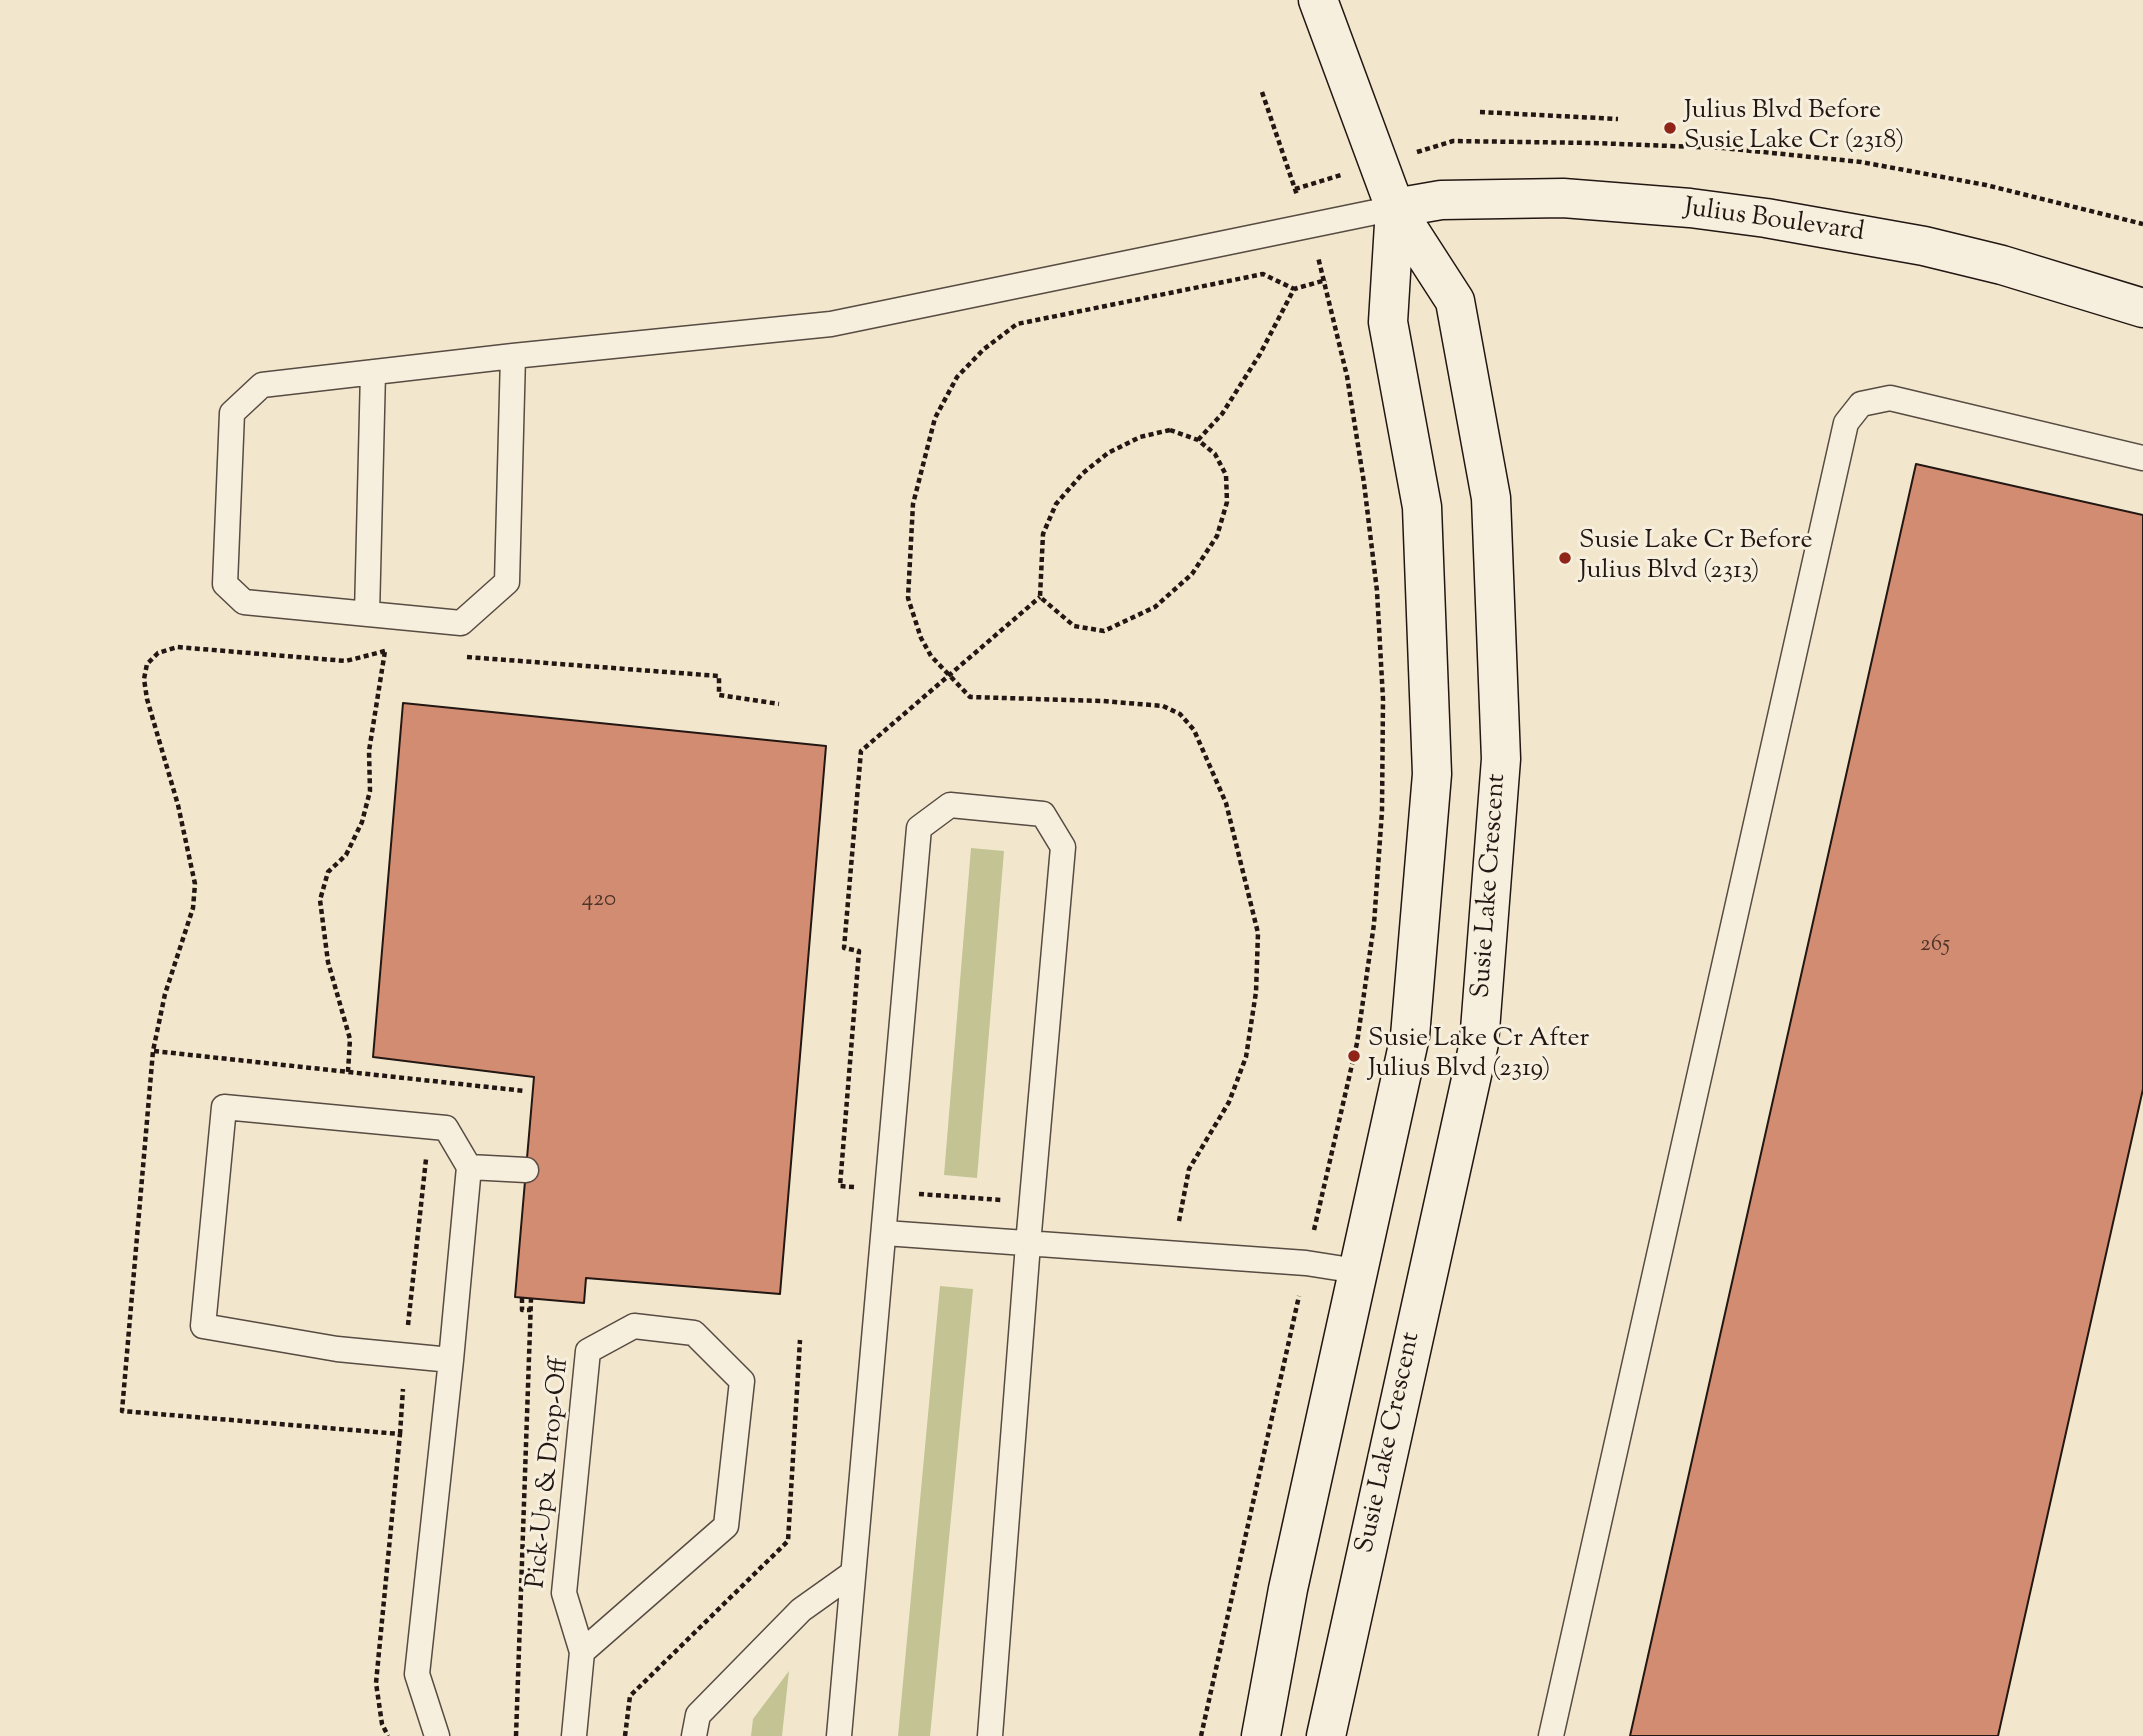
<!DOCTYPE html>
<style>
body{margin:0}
canvas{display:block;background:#f2e7cd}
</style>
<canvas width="2143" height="1736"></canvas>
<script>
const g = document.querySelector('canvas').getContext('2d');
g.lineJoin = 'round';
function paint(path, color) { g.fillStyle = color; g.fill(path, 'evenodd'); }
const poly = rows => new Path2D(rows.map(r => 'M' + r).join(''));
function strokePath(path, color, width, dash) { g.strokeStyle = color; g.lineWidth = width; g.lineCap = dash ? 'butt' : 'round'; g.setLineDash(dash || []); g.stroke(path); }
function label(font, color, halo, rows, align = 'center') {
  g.font = font + ' "Sorts Mill Goudy",serif'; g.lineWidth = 6; g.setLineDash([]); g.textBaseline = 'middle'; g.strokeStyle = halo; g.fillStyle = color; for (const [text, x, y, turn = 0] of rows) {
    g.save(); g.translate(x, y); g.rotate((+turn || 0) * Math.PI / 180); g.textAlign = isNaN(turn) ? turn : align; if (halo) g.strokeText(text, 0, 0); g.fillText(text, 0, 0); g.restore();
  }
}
const green = poly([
 [971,848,1004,851,977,1178,944,1175],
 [940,1286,973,1289,930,1736,898,1736],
 [789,1671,782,1736,751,1736,753,1719]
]);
const building = poly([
 [1916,464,2143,515,2143,1089,1998,1736,1630,1736,1916,464],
 [403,703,826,746,780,1294,586,1278,584,1303,515,1297,534,1077,373,1057,403,703]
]);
const path = poly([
 [1262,92,1297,195],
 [1480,112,1618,119],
 [1417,152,1453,141,1594,143,1723,148,1861,162,1986,185,2143,224],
 [1295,189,1341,175],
 [1170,430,1198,440,1215,454,1226,475,1227,502,1217,536,1192,574,1155,607,1104,631,1074,626,1040,597,1043,534,1056,504,1083,473,1108,453,1140,437,1170,430],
 [1198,440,1222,414,1260,354,1294,289,1326,280],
 [385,651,346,661,177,647,158,653,147,664,144,679,147,699,178,805,195,884,193,908,165,994,153,1051,122,1411,400,1434,376,1683,382,1724,388,1736],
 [467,657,719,676,719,695,779,704],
 [154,1051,525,1091],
 [348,1072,350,1039,328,962,320,900,328,872,346,855,362,822,370,791,369,751,385,651],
 [854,1187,840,1186,859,951,844,948,861,751,1040,597],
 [919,1194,1001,1200],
 [1179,1221,1189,1169,1229,1102,1246,1057,1256,992,1258,933,1226,803,1194,730,1180,714,1163,706,1103,701,970,697,931,656,921,638,908,598,913,504,935,418,957,377,984,349,1017,324,1263,274,1294,289],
 [1314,1230,1357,1043,1374,924,1382,811,1383,699,1377,591,1364,483,1347,376,1318,257],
 [522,1298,522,1310,531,1310],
 [408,1325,426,1159],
 [400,1434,403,1389],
 [516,1736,531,1299],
 [625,1736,630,1696,788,1541,800,1340],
 [1201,1736,1299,1296]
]);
const lane = poly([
 [513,356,507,582,461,623,244,602,225,584,232,413,262,385,513,356,831,324,1395,208],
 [367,614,373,372],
 [469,1167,526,1170],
 [885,1233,1306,1263,1357,1271],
 [437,1736,417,1674,451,1360,469,1167,446,1128,224,1107,203,1326,337,1349,451,1360],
 [574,1736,582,1652,564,1593,588,1351,634,1326,694,1333,742,1381,726,1526,582,1652],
 [694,1736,698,1715,801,1610,853,1573],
 [839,1736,919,828,950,805,1043,814,1063,847,1028,1244,990,1736],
 [1551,1736,1846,423,1861,404,1890,398,2143,458]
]);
const secondary = poly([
 [1318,0,1395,208,1455,301,1491,498,1501,759,1479,1043,1326,1736],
 [1395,208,1441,200,1563,198,1690,208,1766,218,1924,246,2002,265,2143,308],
 [1261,1736,1288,1589,1410,1036,1432,774,1422,507,1388,322,1395,208]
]);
const markers = [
 [1670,128,7,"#8f2418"],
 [1565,558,7,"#8f2418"],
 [1354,1056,7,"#8f2418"]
];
const numberNames = [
 ["420",599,901],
 ["265",1935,946]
];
const poiNames = [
 ["Julius Blvd Before",1684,113],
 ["Susie Lake Cr (2318)",1684,143],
 ["Susie Lake Cr Before",1579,543],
 ["Julius Blvd (2313)",1579,573],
 ["Susie Lake Cr After",1368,1041],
 ["Julius Blvd (2319)",1368,1071]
];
const streetNames = [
 ["Julius Boulevard",1774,222,8],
 ["Susie Lake Crescent",1491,886,-86],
 ["Susie Lake Crescent",1390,1443,-78],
 ["Pick-Up & Drop-Off",550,1473,-84]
];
paint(green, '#c3c393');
paint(building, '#d28c71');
strokePath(building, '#231713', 2);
strokePath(lane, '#574b42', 27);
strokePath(secondary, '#231713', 41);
strokePath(path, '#231713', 4.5, [5, 3.5]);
strokePath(lane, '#f7efde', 24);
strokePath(secondary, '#f7efde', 38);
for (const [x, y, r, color] of markers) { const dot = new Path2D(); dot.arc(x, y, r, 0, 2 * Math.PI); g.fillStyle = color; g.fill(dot); strokePath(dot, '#f7efde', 2.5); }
label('23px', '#4f342a', null, numberNames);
label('26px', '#231713', '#f7efde', poiNames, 'left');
label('26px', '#231713', '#f7efde', streetNames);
</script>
